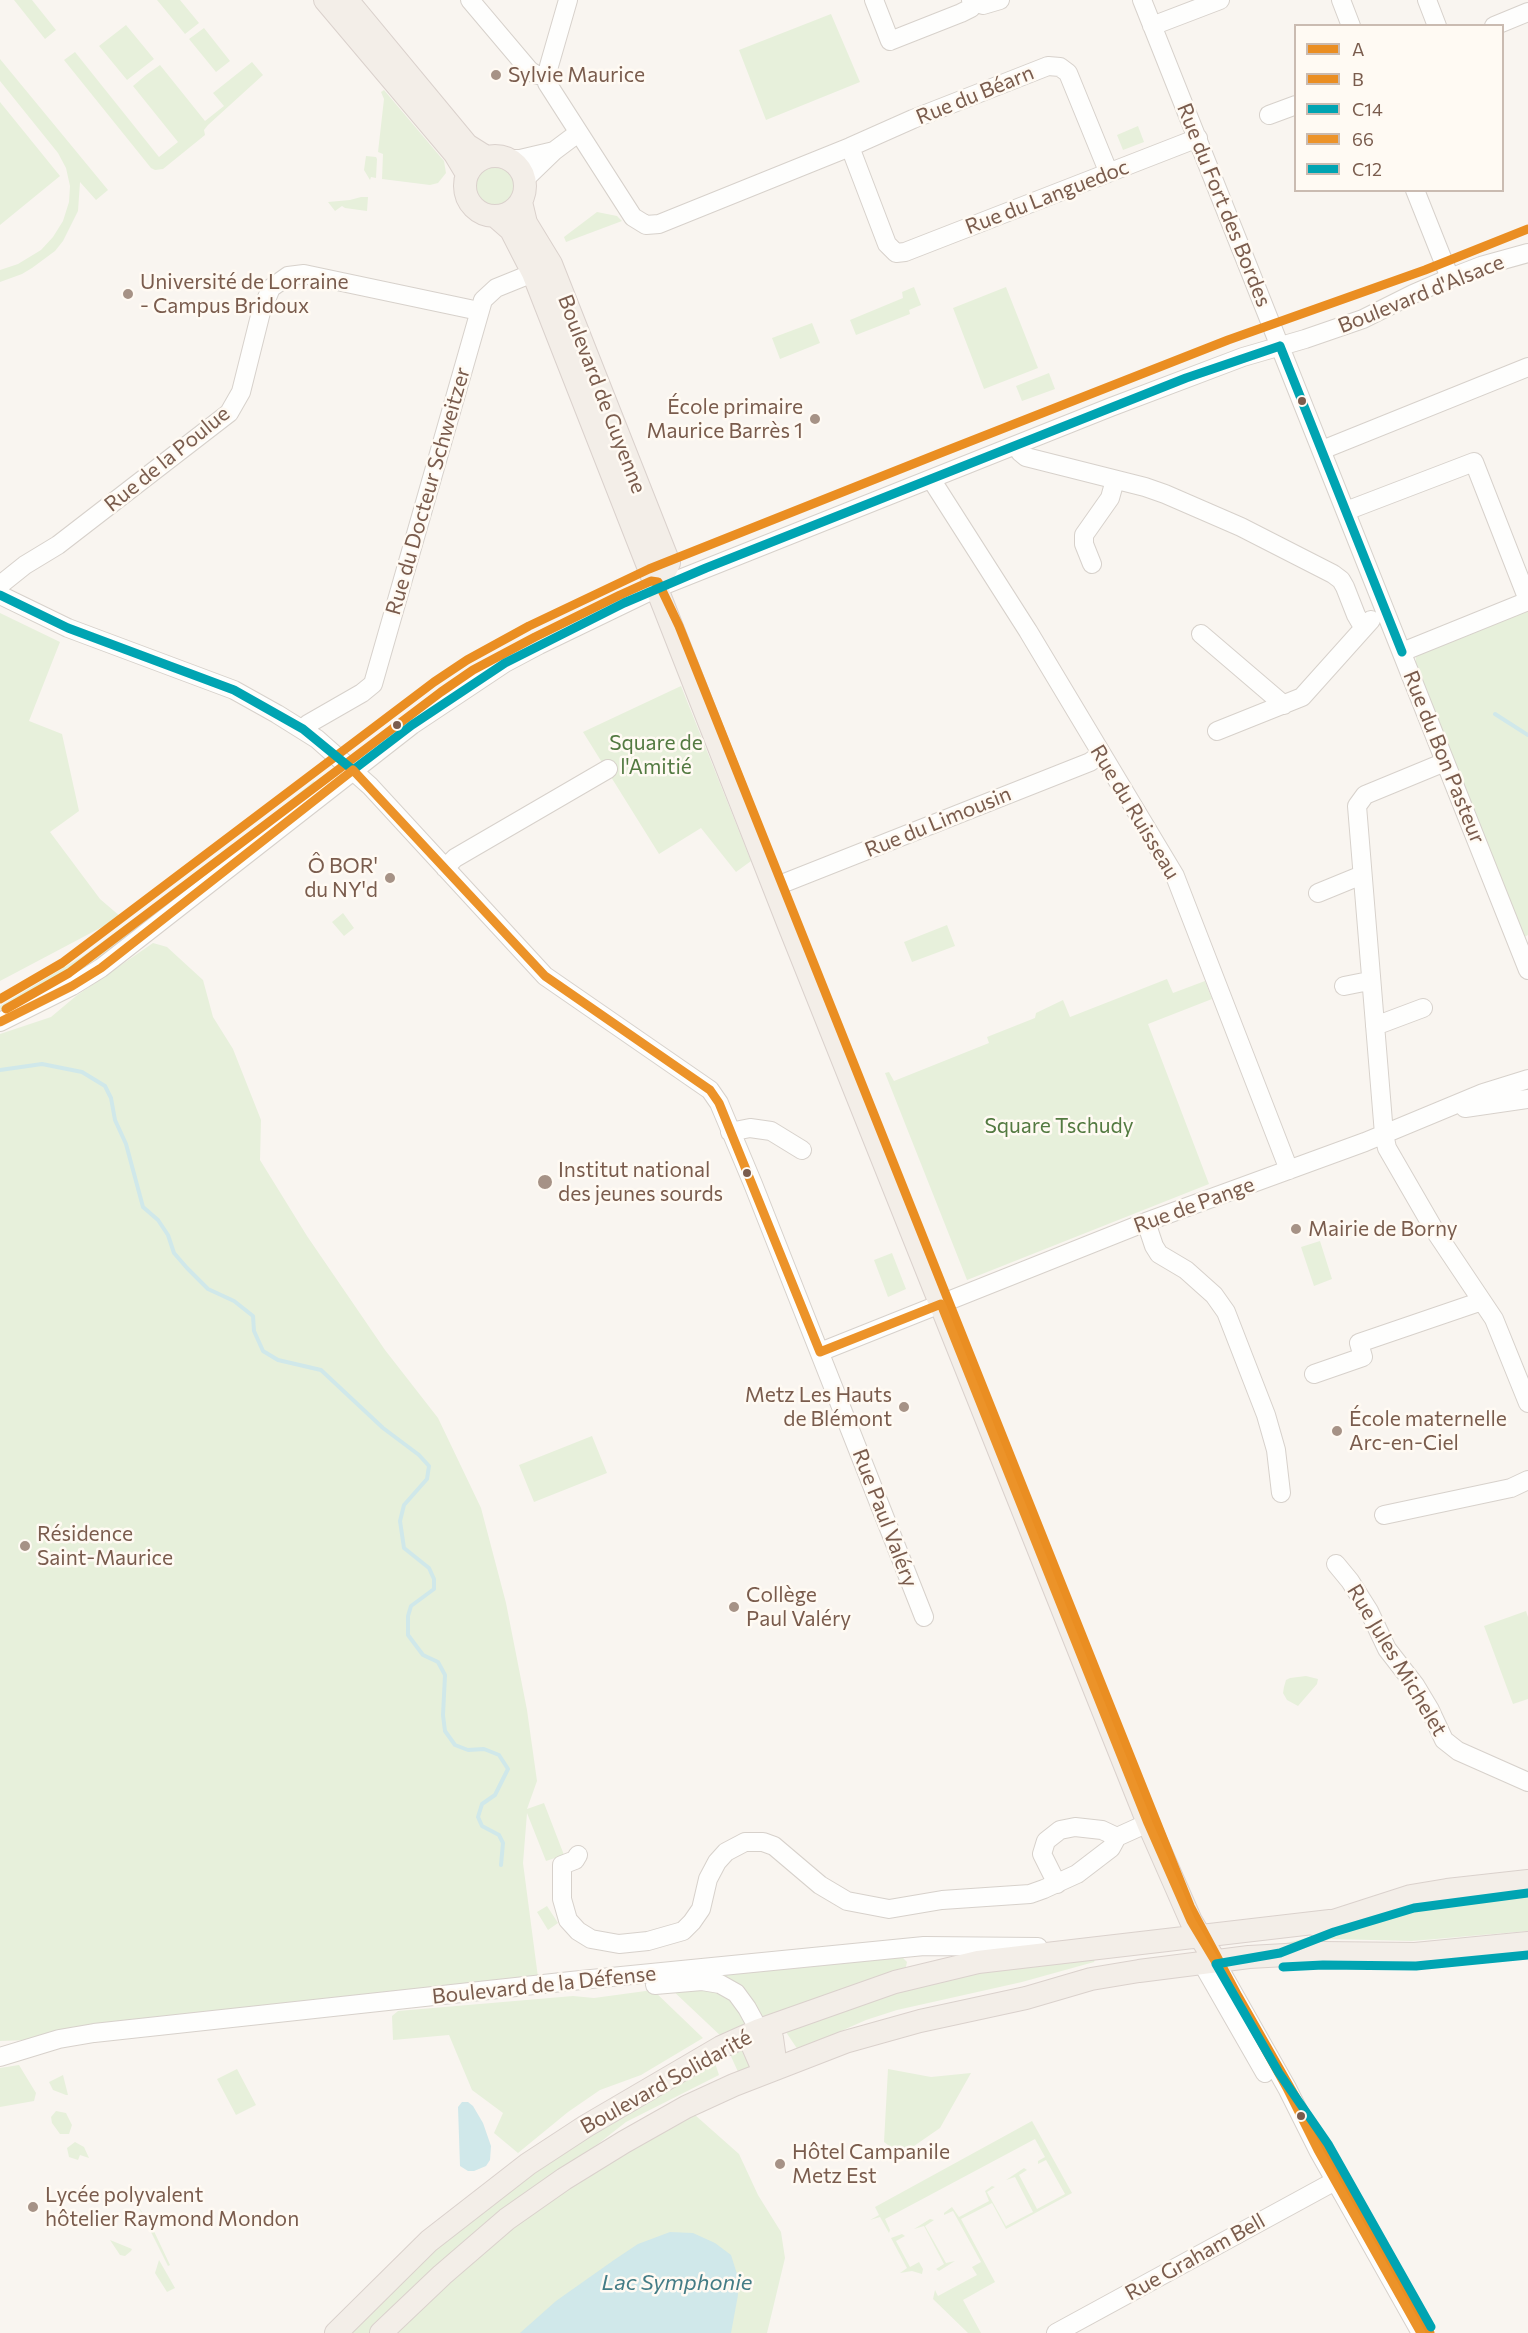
<!DOCTYPE html>
<meta charset="utf-8">
<style>
body{margin:0}
#map{position:relative;width:1528px;height:2333px;overflow:hidden;background:#f9f5f0;font-family:Commissioner,sans-serif}
canvas{display:block}
.legend{position:absolute;left:1294px;top:24px;width:210px;height:168px;box-sizing:border-box;background:#fffaf3;border:2px solid #cabbb1;margin:0;padding:8px 10px;list-style:none;font-size:18px;color:#7a5c4d}
.legend li{display:flex;align-items:center;gap:12px;height:30px}
.legend b{width:30px;border:2px solid #cabbb1}
</style>
<div id="map">
<canvas width="1528" height="2333"></canvas>
<ul class="legend">
<li><b style="height:8px;background:#ea8e22"></b>A</li>
<li><b style="height:8px;background:#ea8e22"></b>B</li>
<li><b style="height:8px;background:#00a4b2"></b>C14</li>
<li><b style="height:8px;background:#ec9329"></b>66</li>
<li><b style="height:8px;background:#00a4b2"></b>C12</li>
</ul>
</div>
<script>
const g = document.querySelector('canvas').getContext('2d');
g.lineJoin = 'round';
function paint(path, color) { g.fillStyle = color; g.fill(path, 'evenodd'); }
const poly = rows => new Path2D(rows.map(r => 'M' + r).join(''));
function strokePath(path, color, width, dash) { g.strokeStyle = color; g.lineWidth = width; g.lineCap = dash ? 'butt' : 'round'; g.setLineDash(dash || []); g.stroke(path); }
function label(font, color, halo, rows, align = 'center') {
  g.font = font + ' Commissioner,sans-serif'; g.lineWidth = 5; g.setLineDash([]); g.textBaseline = 'middle'; g.strokeStyle = halo; g.fillStyle = color; for (const [text, x, y, turn = 0] of rows) {
    g.save(); g.translate(x, y); g.rotate((+turn || 0) * Math.PI / 180); g.textAlign = isNaN(turn) ? turn : align; if (halo) g.strokeText(text, 0, 0); g.fillText(text, 0, 0); g.restore();
  }
}
const green = poly([
 [14,0,32,0,56,30,45,39],
 [157,0,180,0,199,23,185,34],
 [831,14,860,82,766,120,739,50],
 [126,25,154,59,127,80,99,46],
 [204,28,230,61,216,72,189,39],
 [75,52,159,157,178,142,133,86,146,75,160,65,205,121,224,106,213,93,252,62,263,75,208,125,204,130,205,135,163,169,155,170,151,168,64,60],
 [0,59,108,190,96,200,80,182,78,211,63,241,55,251,32,268,22,274,0,282,0,270,18,264,41,250,53,237,63,221,69,202,70,186,66,168,58,153,0,81],
 [384,90,444,161,446,173,438,183,430,185,382,179,383,154,378,152,384,99,381,92],
 [0,102,60,176,0,225],
 [1138,126,1144,142,1123,150,1117,135],
 [366,156,376,157,377,159,376,178,371,177,370,180,364,170],
 '474 186a21 21 0 1 1 42 0a21 21 0 1 1-42 0Z',
 [361,197,368,197,367,211,345,208,342,206,335,211,328,202,350,200],
 [597,212,617,216,622,221,566,242,564,237],
 [914,287,921,305,909,310,910,314,856,335,850,320,903,298,902,292],
 [1006,287,1038,368,984,389,953,308],
 [812,323,820,343,780,359,772,338],
 [1049,373,1055,389,1022,401,1016,386],
 [1528,610,1528,935,1522,938,1415,668,1416,657,1425,649],
 [0,613,60,642,29,721,62,734,79,811,50,832,100,899,121,917,0,981],
 [681,686,751,861,736,872,701,828,659,854,583,732],
 [314,781,318,786,269,824,263,822],
 [232,844,236,848,235,851,197,881,193,881,190,876],
 [180,883,184,887,184,891,169,903,164,903,161,898],
 [343,913,354,928,344,936,332,922],
 [132,920,138,924,136,929,97,959,58,984,0,1010,0,1006,83,956],
 [947,925,955,946,912,962,904,942],
 [153,943,167,947,203,980,213,1017,233,1049,261,1120,260,1160,307,1236,385,1350,438,1418,481,1508,506,1603,527,1710,537,1781,527,1809,544,1803,564,1855,546,1861,527,1813,523,1863,539,1985,59,2039,0,2041,0,1034,51,1017,76,996],
 [1167,979,1173,993,1205,981,1212,999,1148,1024,1209,1184,967,1280,885,1073,889,1072,894,1081,989,1043,987,1037,1035,1018,1036,1013,1063,1000,1070,1017],
 [1320,1241,1332,1279,1314,1286,1301,1247],
 [892,1253,906,1289,888,1297,874,1260],
 [592,1436,607,1473,534,1502,519,1465],
 [1526,1611,1528,1617,1528,1699,1513,1704,1484,1626],
 [1306,1676,1318,1679,1317,1684,1298,1706,1287,1700,1283,1693,1284,1687,1286,1680,1290,1678],
 [1528,1889,1528,1931,1412,1941,1331,1939,1310,1946,1278,1945,1347,1928,1408,1908,1448,1899],
 [547,1906,558,1923,548,1930,537,1912],
 [897,1957,903,1958,907,1962,905,1971,764,2020,712,1976,724,1969,744,1973],
 [1096,1957,1094,1962,1022,1982,897,2010,866,2020,798,2050,786,2032,908,1988,980,1970],
 [693,1986,724,1994,741,2009,747,2026,724,2039,670,1988],
 [653,1990,703,2038,641,2075,600,2090,568,2112,518,2153,494,2133,503,2113,472,2090,449,2035,393,2040,392,2016,398,2011,573,1996,594,1998],
 [741,2048,755,2065,739,2074,729,2052],
 [714,2060,719,2075,626,2122,430,2275,369,2333,347,2333,420,2261,499,2193,573,2144],
 [19,2065,36,2093,34,2101,0,2107,0,2068],
 [237,2069,256,2105,236,2115,217,2079],
 [888,2069,931,2077,971,2073,940,2128,901,2155,884,2142],
 [63,2075,68,2095,66,2095,53,2090,49,2082],
 [686,2107,739,2154,758,2195,781,2232,785,2258,767,2333,382,2333,442,2275],
 [56,2111,66,2113,72,2125,69,2134,60,2134,52,2123,51,2117],
 [1032,2121,1072,2193,1006,2229,992,2203,961,2219,995,2282,963,2300,981,2333,968,2333,933,2299,935,2290,938,2296,977,2275,972,2267,981,2262,953,2211,944,2215,944,2213,952,2207,959,2217,989,2201,985,2191,992,2186,995,2187,987,2192,1006,2226,1033,2212,1015,2177,1006,2180,1024,2168,1027,2170,1019,2175,1037,2209,1065,2194,1046,2160,1038,2164,1038,2161,1045,2157,1035,2139,885,2219,890,2230,889,2233,880,2217,870,2220,879,2215,875,2207],
 [75,2142,84,2147,89,2158,80,2155,78,2160,69,2157,67,2148],
 [138,2206,152,2227,170,2265,168,2266],
 [930,2219,934,2220,925,2226,946,2263,955,2261,939,2271,936,2269,944,2264,924,2226,914,2229],
 [902,2234,905,2236,896,2241,910,2267,919,2262,923,2269,922,2274,912,2271,900,2273,907,2268,891,2238],
 [110,2240,132,2249,131,2251,125,2256,120,2255],
 [159,2260,175,2288,167,2292,155,2273]
]);
const water = poly([
 [462,2102,468,2102,473,2106,483,2123,491,2146,490,2160,486,2166,474,2171,468,2171,460,2166,458,2107],
 [670,2232,693,2233,715,2243,731,2255,737,2274,738,2295,731,2333,520,2333,556,2301,614,2260,638,2244]
]);
const stream = poly([
 [1495,714,1528,735],
 [0,1070,42,1064,82,1072,105,1086,111,1098,115,1120,126,1144,143,1207,158,1220,168,1235,174,1253,187,1268,208,1289,234,1301,253,1316,254,1331,263,1351,278,1360,321,1370,383,1428,419,1455,429,1466,427,1479,404,1505,400,1521,404,1548,429,1568,434,1579,434,1589,411,1606,408,1616,408,1635,423,1655,438,1662,445,1675,443,1715,445,1731,455,1745,468,1750,484,1749,499,1755,508,1769,495,1795,482,1804,478,1817,482,1826,499,1835,503,1843,501,1865]
]);
const minor = poly([
 [470,0,530,71,537,75,547,75],
 [568,0,549,66,547,83,633,217,646,225,659,224,850,147,913,119,1048,66,1060,67,1068,73,1108,171],
 [874,0,890,41,961,13,971,8,975,3],
 [971,0,983,5,1000,0],
 [1142,0,1528,970],
 [1341,0,1351,26],
 [1427,0,1437,26],
 [1152,26,1220,0],
 [1494,26,1528,12],
 [1269,115,1296,105],
 [850,147,887,244,896,253,905,252,1198,138],
 [509,159,520,159,554,151],
 [525,179,554,151,578,133],
 [1415,190,1450,278],
 [1017,445,1020,452,1026,457,1145,487,1165,494,1241,527,1333,574,1341,580,1345,587,1356,615,1363,627],
 [1322,450,1528,367],
 [931,479,1028,631,1175,876,1289,1170],
 [1346,511,1474,462,1528,600],
 [1092,564,1084,544,1084,535,1110,498,1115,480],
 [0,585,25,565,58,545,229,413,241,392,261,312,271,288,288,276,304,274,479,311],
 [0,595,68,628,234,690,277,714,317,739,370,786,545,976,710,1090,719,1103,753,1184,924,1617],
 [1201,634,1284,705],
 [1402,652,1528,601],
 [303,729,308,724,362,693,373,684,483,300,496,288,533,273,541,266],
 [1217,731,1302,697,1371,620],
 [1445,762,1365,795,1357,806,1384,1134,1387,1148,1435,1231,1494,1319,1528,1403],
 [445,868,455,858,608,769],
 [774,887,1090,762,1101,754],
 [1318,893,1362,875],
 [1344,986,1369,981],
 [0,1022,72,986,101,968,412,725,505,663,539,645,657,588,1111,407,1243,357,1305,339,1363,319,1413,294,1450,278,1481,266,1528,253],
 [1375,1026,1423,1008],
 [1465,1108,1528,1099],
 [730,1132,750,1128,771,1131,802,1150],
 [1146,1222,1154,1246,1159,1254,1186,1270,1214,1295,1226,1312,1266,1415,1276,1450,1281,1493],
 [820,1352,1146,1222,1365,1142,1483,1093,1528,1079],
 [1314,1374,1363,1357,1359,1343,1482,1301],
 [1384,1515,1511,1488,1528,1480],
 [1336,1564,1350,1581,1369,1611,1387,1649,1415,1685,1430,1710,1444,1740,1458,1751,1528,1782],
 [578,1855,575,1860,562,1865,562,1899,568,1920,578,1931,591,1939,619,1944,648,1941,683,1931,692,1922,701,1909,708,1879,717,1862,726,1852,745,1842,763,1842,774,1846,820,1885,847,1901,889,1909,942,1900,1030,1894,1044,1889,1077,1874,1111,1848,1117,1837,1148,1823],
 [1057,1884,1042,1854,1046,1841,1060,1830,1075,1827,1102,1830,1117,1837],
 [1215,1961,1287,2088,1318,2150,1421,2333],
 [1202,1963,1265,2073],
 [655,1985,702,1981,720,1984,736,1993,747,2008,759,2030],
 [0,2057,59,2039,94,2033,571,1981,924,1946,1038,1947],
 [1056,2333,1335,2181]
]);
const major = poly([
 [325,0,455,154,467,174],
 [347,0,467,145,486,157],
 '465 186a30 30 0 1 1 60 0a30 30 0 1 1-60 0Z',
 [521,202,526,223,551,264,669,563,657,588],
 [495,216,511,230,533,273,788,923,1148,1823,1191,1921,1215,1961],
 [1318,1926,1411,1896,1447,1890,1528,1881],
 [767,2028,772,2038,776,2067],
 [748,2035,764,2072],
 [336,2333,429,2241,528,2164,586,2126,721,2047,759,2030,895,1982,978,1962,1330,1921],
 [381,2333,442,2275,507,2219,564,2179,624,2142,686,2107,734,2085,845,2042,920,2021,1026,1998,1091,1979,1139,1971,1249,1957,1323,1953,1415,1954,1528,1943]
]);
const bus1 = poly([
 [0,999,62,963,434,682,467,660,529,626,649,569,943,452,1228,340,1425,270,1528,229]
]);
const bus2 = poly([
 [6,1009,69,973,441,692,473,670,535,637,620,595,651,581,658,582,679,626,1190,1906,1238,1996,1430,2333]
]);
const bus3 = poly([
 [1280,346,1402,652],
 [0,595,68,628,234,690,303,729,353,770],
 [353,770,412,725,505,663,624,603,706,568,1186,378,1280,346]
]);
const bus4 = poly([
 [0,1022,72,986,101,968,353,770,545,976,710,1090,719,1103,820,1352,941,1304,1148,1823,1191,1921,1233,1991,1287,2088,1318,2150,1421,2333]
]);
const bus5 = poly([
 [1283,1967,1323,1965,1416,1966,1528,1955],
 [1431,2327,1328,2144,1279,2073,1216,1964,1280,1953,1334,1932,1414,1908,1528,1893]
]);
const markers = [
 [496,75,6,"#a69286"],
 [128,294,6,"#a69286"],
 [1302,401,5,"#7a5c4d"],
 [815,419,6,"#a69286"],
 [397,725,5,"#7a5c4d"],
 [390,878,6,"#a69286"],
 [747,1173,5,"#7a5c4d"],
 [545,1182,8,"#a69286"],
 [1296,1229,6,"#a69286"],
 [904,1407,6,"#a69286"],
 [1337,1431,6,"#a69286"],
 [25,1546,6,"#a69286"],
 [734,1607,6,"#a69286"],
 [1301,2116,5,"#7a5c4d"],
 [780,2164,6,"#a69286"],
 [33,2207,6,"#a69286"]
];
const poiNames = [
 ["Sylvie Maurice",508,75],
 ["Université de Lorraine",140,282],
 ["- Campus Bridoux",140,306],
 ["École primaire",803,407,"right"],
 ["Maurice Barrès 1",803,431,"right"],
 ["Ô BOR'",378,866,"right"],
 ["du NY'd",378,890,"right"],
 ["Institut national",558,1170],
 ["des jeunes sourds",558,1194],
 ["Mairie de Borny",1308,1229],
 ["Metz Les Hauts",892,1395,"right"],
 ["de Blémont",892,1419,"right"],
 ["École maternelle",1349,1419],
 ["Arc-en-Ciel",1349,1443],
 ["Résidence",37,1534],
 ["Saint-Maurice",37,1558],
 ["Collège",746,1595],
 ["Paul Valéry",746,1619],
 ["Hôtel Campanile",792,2152],
 ["Metz Est",792,2176],
 ["Lycée polyvalent",45,2195],
 ["hôtelier Raymond Mondon",45,2219]
];
const streetNames = [
 ["Rue du Béarn",975,95,-22],
 ["Rue du Languedoc",1047,197,-21],
 ["Rue du Fort des Bordes",1224,205,68],
 ["Boulevard d'Alsace",1421,294,-22],
 ["Boulevard de Guyenne",602,394,69],
 ["Rue de la Poulue",167,459,-39],
 ["Rue du Docteur Schweitzer",428,491,-74],
 ["Rue du Bon Pasteur",1444,757,68],
 ["Rue du Ruisseau",1135,812,59],
 ["Rue du Limousin",938,822,-22],
 ["Rue de Pange",1194,1205,-20],
 ["Rue Paul Valéry",885,1518,69],
 ["Rue Jules Michelet",1397,1660,59],
 ["Boulevard de la Défense",544,1985,-6],
 ["Boulevard Solidarité",666,2082,-29],
 ["Rue Graham Bell",1195,2257,-29]
];
const parkNames = [
 ["Square de",656,743],
 ["l'Amitié",656,767],
 ["Square Tschudy",1059,1126]
];
const waterNames = [
 ["Lac Symphonie",677,2283]
];
paint(green, '#e7f0db');
paint(water, '#d0e8ea');
strokePath(stream, '#d0e8ea', 4);
strokePath(minor, '#d7d1cb', 20);
strokePath(major, '#dad1cc', 24);
strokePath(minor, '#fefefd', 18);
strokePath(major, '#f3eee8', 22);
strokePath(bus1, '#ea8e22', 9);
strokePath(bus2, '#ea8e22', 9);
strokePath(bus3, '#00a4b2', 9);
strokePath(bus4, '#ec9329', 9);
strokePath(bus5, '#00a4b2', 9);
for (const [x, y, r, color] of markers) { const dot = new Path2D(); dot.arc(x, y, r, 0, 2 * Math.PI); g.fillStyle = color; g.fill(dot); strokePath(dot, '#fffaf3', 2); }
label('21px', '#7a5c4d', '#fffaf3', poiNames, 'left');
label('21px', '#7a5c4d', '#fffaf3', streetNames);
label('21px', '#537a41', '#fffaf3', parkNames);
label('italic 22px', '#437c86', '#fffaf3', waterNames);
</script>
